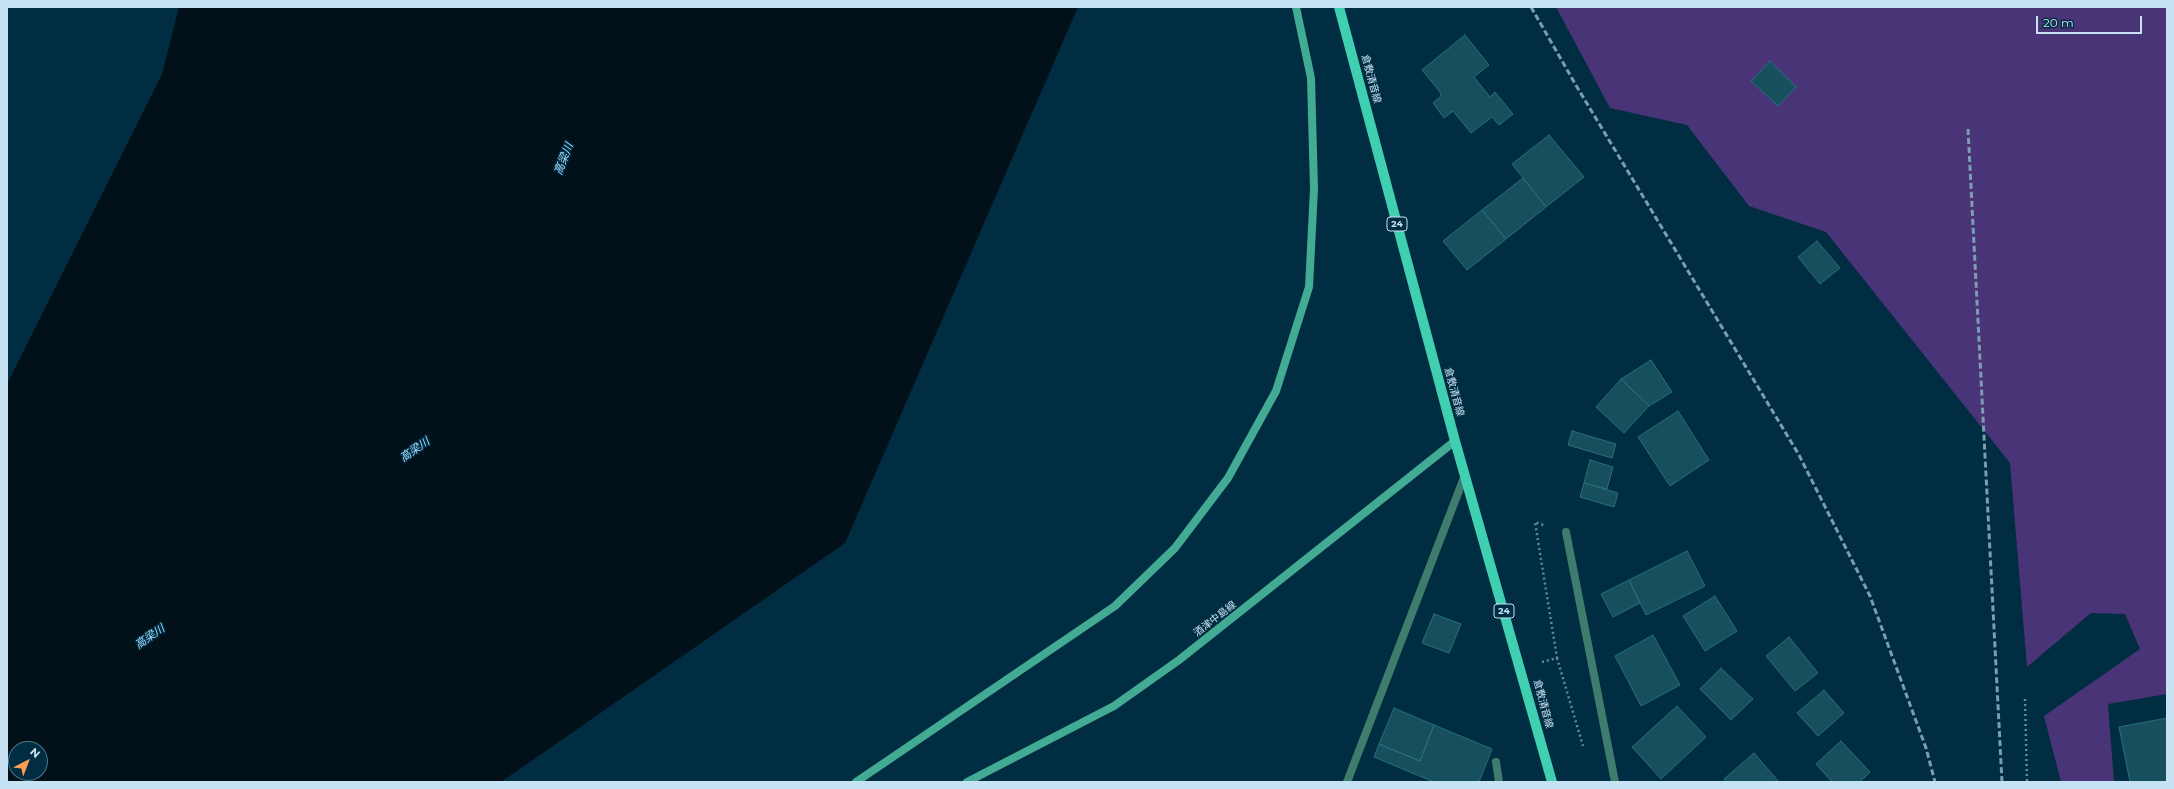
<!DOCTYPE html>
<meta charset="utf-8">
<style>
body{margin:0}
#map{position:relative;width:2174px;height:789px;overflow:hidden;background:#002d42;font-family:Montserrat,sans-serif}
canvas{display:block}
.frame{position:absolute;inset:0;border:8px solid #c7e2f3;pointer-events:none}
.north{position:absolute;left:8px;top:741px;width:40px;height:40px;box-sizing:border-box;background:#002d42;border:1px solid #507589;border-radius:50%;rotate:42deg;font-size:11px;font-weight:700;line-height:16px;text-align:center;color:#c7e2f3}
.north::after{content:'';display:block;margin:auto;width:14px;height:18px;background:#fd9c55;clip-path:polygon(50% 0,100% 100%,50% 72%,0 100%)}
.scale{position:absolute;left:2036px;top:16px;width:106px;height:18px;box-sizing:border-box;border:2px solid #c7e2f3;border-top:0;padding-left:5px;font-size:12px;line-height:14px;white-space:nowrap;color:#c7e2f3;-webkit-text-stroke:3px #002d42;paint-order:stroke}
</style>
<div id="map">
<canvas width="2174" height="789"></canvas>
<div class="frame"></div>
<div class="north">N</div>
<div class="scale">20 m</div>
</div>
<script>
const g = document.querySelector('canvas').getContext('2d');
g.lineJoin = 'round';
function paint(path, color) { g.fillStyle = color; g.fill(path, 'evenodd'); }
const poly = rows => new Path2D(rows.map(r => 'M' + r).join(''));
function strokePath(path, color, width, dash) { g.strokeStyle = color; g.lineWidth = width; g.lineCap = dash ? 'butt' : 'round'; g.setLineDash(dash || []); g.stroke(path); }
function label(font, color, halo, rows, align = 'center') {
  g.font = font + ' Montserrat,"Noto Sans JP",sans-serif'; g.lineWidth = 3; g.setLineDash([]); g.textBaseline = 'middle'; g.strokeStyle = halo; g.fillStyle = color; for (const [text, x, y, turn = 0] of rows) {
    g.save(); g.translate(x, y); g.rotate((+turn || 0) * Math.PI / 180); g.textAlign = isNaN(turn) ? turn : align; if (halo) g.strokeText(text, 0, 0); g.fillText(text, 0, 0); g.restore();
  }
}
const green = poly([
 [1556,7,2167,7,2167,694,2108,704,2114,782,2061,782,2044,716,2140,649,2125,614,2091,613,2027,667,2010,463,1826,232,1749,206,1687,125,1610,108]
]);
const water = poly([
 [179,7,1078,7,845,543,501,782,7,782,7,384,162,74],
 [16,749,40,749,40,773,16,773]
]);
const building = poly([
 [1465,35,1489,65,1474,77,1490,97,1495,92,1513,114,1499,125,1492,117,1471,133,1453,111,1444,118,1433,103,1441,96,1440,92,1422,70,1465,35],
 [1770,61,1796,87,1778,106,1751,81,1770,61],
 [1549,135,1584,177,1546,207,1512,164,1549,135],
 [1523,178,1546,207,1506,239,1482,210,1523,178],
 [1482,210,1506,239,1467,270,1443,241,1482,210],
 [1817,241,1840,268,1820,284,1798,257,1817,241],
 [1651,360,1672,392,1649,406,1621,379,1651,360],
 [1621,379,1649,406,1624,433,1596,407,1621,379],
 [1678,411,1709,460,1670,486,1638,437,1678,411],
 [1572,431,1616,444,1612,458,1568,445,1572,431],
 [1590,460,1613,467,1607,489,1584,483,1590,460],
 [1584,483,1618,493,1614,507,1580,497,1584,483],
 [1687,551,1705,586,1646,615,1629,580,1687,551],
 [1629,580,1640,603,1613,617,1601,594,1629,580],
 [1715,596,1737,631,1705,651,1683,616,1715,596],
 [1434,614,1461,624,1449,653,1422,643,1434,614],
 [1653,635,1680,685,1641,706,1615,656,1653,635],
 [1789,637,1818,673,1795,691,1766,656,1789,637],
 [1721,668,1753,699,1731,720,1700,689,1721,668],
 [1824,690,1844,713,1818,736,1797,713,1824,690],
 [1677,706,1706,737,1661,779,1632,747,1677,706],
 [1394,708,1434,725,1420,761,1379,744,1394,708],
 [2167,718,2167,782,2130,782,2119,727,2167,718],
 [1434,725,1492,749,1479,782,1434,782,1374,757,1379,744,1420,761,1434,725],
 [1841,741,1870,772,1860,782,1832,782,1816,764,1841,741],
 [1754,753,1779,782,1726,782,1724,779,1754,753]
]);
const path = poly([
 [1557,658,1583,746],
 [1542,662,1557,658,1535,522,1546,526],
 [2025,699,2027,782]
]);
const minor = poly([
 [1566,532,1615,782],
 [1496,762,1499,782],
 [1347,782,1465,475]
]);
const secondary = poly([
 [856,782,1115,606,1175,548,1228,478,1276,391,1309,287,1314,189,1311,78,1296,7],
 [967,782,1114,706,1179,660,1455,441]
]);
const primary = poly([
 [1339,7,1455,441,1552,782]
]);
const rail = poly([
 [1531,7,1577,87,1799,455,1870,596,1926,748,1935,782],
 [1968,129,2002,782]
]);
const shields = [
 [1397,224,20],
 [1504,611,20]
];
const shieldNames = [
 ["24",1397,224],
 ["24",1504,611]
];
const streetNames = [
 ["倉敷清音線",1371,79,75],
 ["倉敷清音線",1454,392,75],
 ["酒津中島線",1215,619,-38],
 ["倉敷清音線",1543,704,75]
];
const waterNames = [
 ["高梁川",564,159,-69],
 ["高梁川",415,450,-35],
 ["高梁川",150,637,-35]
];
paint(green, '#493477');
paint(water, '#021019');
paint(building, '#17505c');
strokePath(building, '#266f7f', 1);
strokePath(path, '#65899c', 2.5, [2, 3]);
strokePath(minor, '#407c6d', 8);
strokePath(secondary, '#43ab93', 8);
strokePath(primary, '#40cfb1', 10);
strokePath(rail, '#7b9daf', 3, [6, 3]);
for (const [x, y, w] of shields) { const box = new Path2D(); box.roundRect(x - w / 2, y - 7, w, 14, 3); g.fillStyle = '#002d42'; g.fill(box); strokePath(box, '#c7e2f3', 1); }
label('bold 9px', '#c7e2f3', null, shieldNames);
label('10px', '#c7e2f3', '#002d42', streetNames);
label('italic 11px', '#a7deff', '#002d42', waterNames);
</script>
